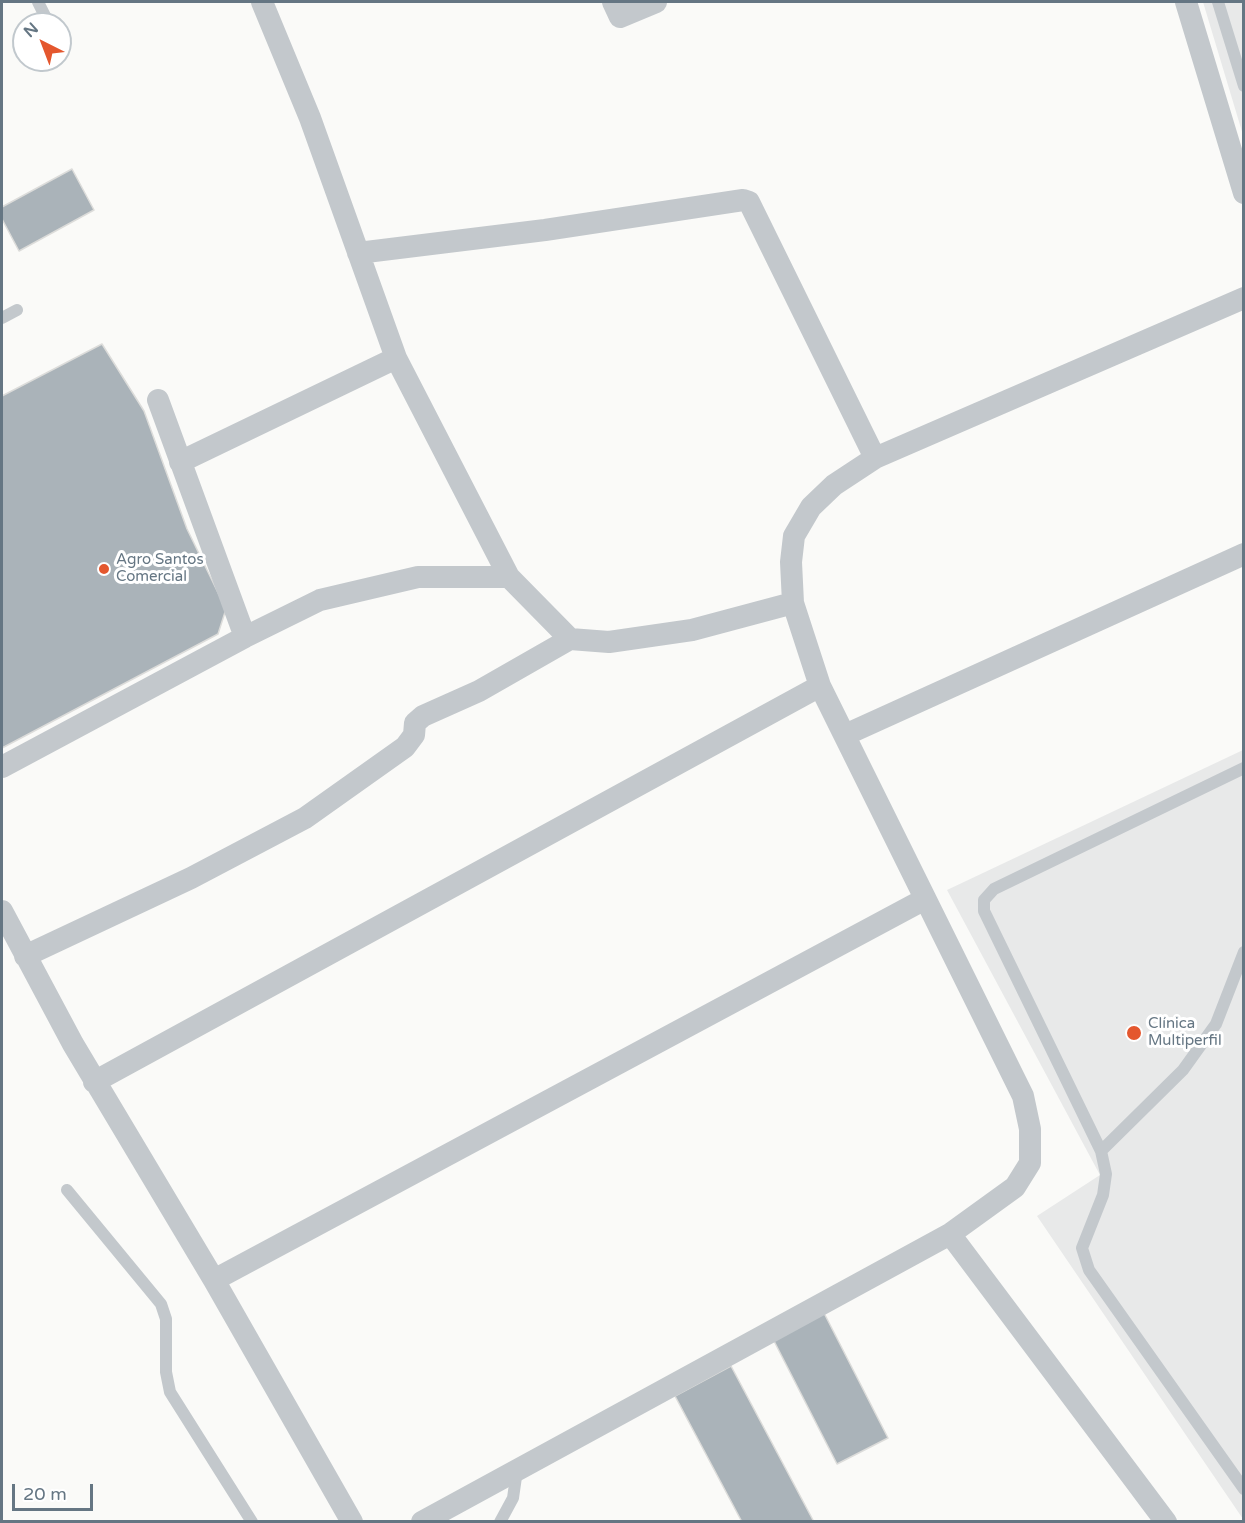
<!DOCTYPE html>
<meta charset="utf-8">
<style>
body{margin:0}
#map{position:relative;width:1245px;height:1523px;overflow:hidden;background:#fafaf8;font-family:"Varela Round",sans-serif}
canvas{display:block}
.frame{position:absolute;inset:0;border:3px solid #657683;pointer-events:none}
.north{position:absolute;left:12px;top:12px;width:60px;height:60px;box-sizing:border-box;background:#fff;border:2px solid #c1c8cd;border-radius:50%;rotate:318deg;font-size:16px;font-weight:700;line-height:24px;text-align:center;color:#657683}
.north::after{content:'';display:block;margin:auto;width:21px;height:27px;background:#e4572e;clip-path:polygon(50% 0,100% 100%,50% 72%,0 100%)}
.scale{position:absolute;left:12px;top:1484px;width:81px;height:27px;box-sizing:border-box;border:3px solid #657683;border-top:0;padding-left:8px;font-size:18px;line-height:21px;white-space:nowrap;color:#657683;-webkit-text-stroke:4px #fff;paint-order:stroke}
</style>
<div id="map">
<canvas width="1245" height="1523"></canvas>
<div class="frame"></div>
<div class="north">N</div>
<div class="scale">20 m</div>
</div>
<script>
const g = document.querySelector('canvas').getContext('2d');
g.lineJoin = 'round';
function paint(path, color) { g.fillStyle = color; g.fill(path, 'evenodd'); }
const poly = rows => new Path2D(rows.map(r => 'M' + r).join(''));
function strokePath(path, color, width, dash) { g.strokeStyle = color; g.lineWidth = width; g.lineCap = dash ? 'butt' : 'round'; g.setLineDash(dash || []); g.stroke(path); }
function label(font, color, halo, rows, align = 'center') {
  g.font = font + ' "Varela Round",sans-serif'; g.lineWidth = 6; g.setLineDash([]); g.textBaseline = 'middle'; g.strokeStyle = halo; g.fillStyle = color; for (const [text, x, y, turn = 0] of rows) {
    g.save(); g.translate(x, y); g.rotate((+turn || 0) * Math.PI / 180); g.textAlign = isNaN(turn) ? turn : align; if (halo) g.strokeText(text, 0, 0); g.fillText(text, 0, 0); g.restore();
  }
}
const built = poly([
 [1203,2,1243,2,1243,135],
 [1243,750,1243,1519,1037,1216,1100,1175,947,890]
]);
const building = poly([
 [72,169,94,210,19,251,2,219,2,207,72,169],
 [102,344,144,411,187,529,226,609,218,634,2,748,2,396,102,344],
 [824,1313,888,1438,837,1464,773,1339,824,1313],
 [731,1366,814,1522,742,1522,675,1396,731,1366]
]);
const lane = poly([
 [38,2,49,24],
 [1218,2,1244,86],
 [2,318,17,310],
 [1244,768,994,889,984,900,984,911,1101,1151,1106,1174,1103,1195,1082,1248,1089,1270,1244,1489],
 [1101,1151,1183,1070,1216,1024,1244,952],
 [67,1190,161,1304,166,1319,166,1372,170,1392,252,1522],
 [500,1522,513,1498,517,1470]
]);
const street = poly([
 [262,2,310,118,396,358,509,577,570,639,609,642,692,630,793,603],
 [613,2,620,17,656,2],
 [1186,2,1244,193],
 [358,253,545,230,743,200,749,202,875,458],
 [158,400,245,637],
 [180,462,396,358],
 [845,735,1244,554],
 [2,767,245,637,320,600,418,577,509,577],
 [2,911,73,1044,214,1280,352,1522],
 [25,956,191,878,305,818,405,747,414,735,415,723,423,716,479,691,570,639],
 [94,1082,820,686],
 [950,1234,1166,1522],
 [214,1280,925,899],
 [422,1522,950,1234,1015,1187,1030,1163,1030,1129,1023,1096,820,686,793,603,791,562,794,536,811,507,834,485,875,458,1244,298]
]);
const markers = [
 [104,569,6,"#e4572e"],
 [1134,1033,8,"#e4572e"]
];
const poiNames = [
 ["Agro Santos",116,560],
 ["Comercial",116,577],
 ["Clínica",1148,1024],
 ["Multiperfil",1148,1041]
];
paint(built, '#e8e9e9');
paint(building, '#aab3b9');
strokePath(building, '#dcdcda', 1.5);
strokePath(lane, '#c3c8cc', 12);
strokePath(street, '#c3c8cc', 22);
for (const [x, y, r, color] of markers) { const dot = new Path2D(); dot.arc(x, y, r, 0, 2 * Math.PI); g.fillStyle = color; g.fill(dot); strokePath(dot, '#fff', 2); }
label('15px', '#657683', '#fff', poiNames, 'left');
</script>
